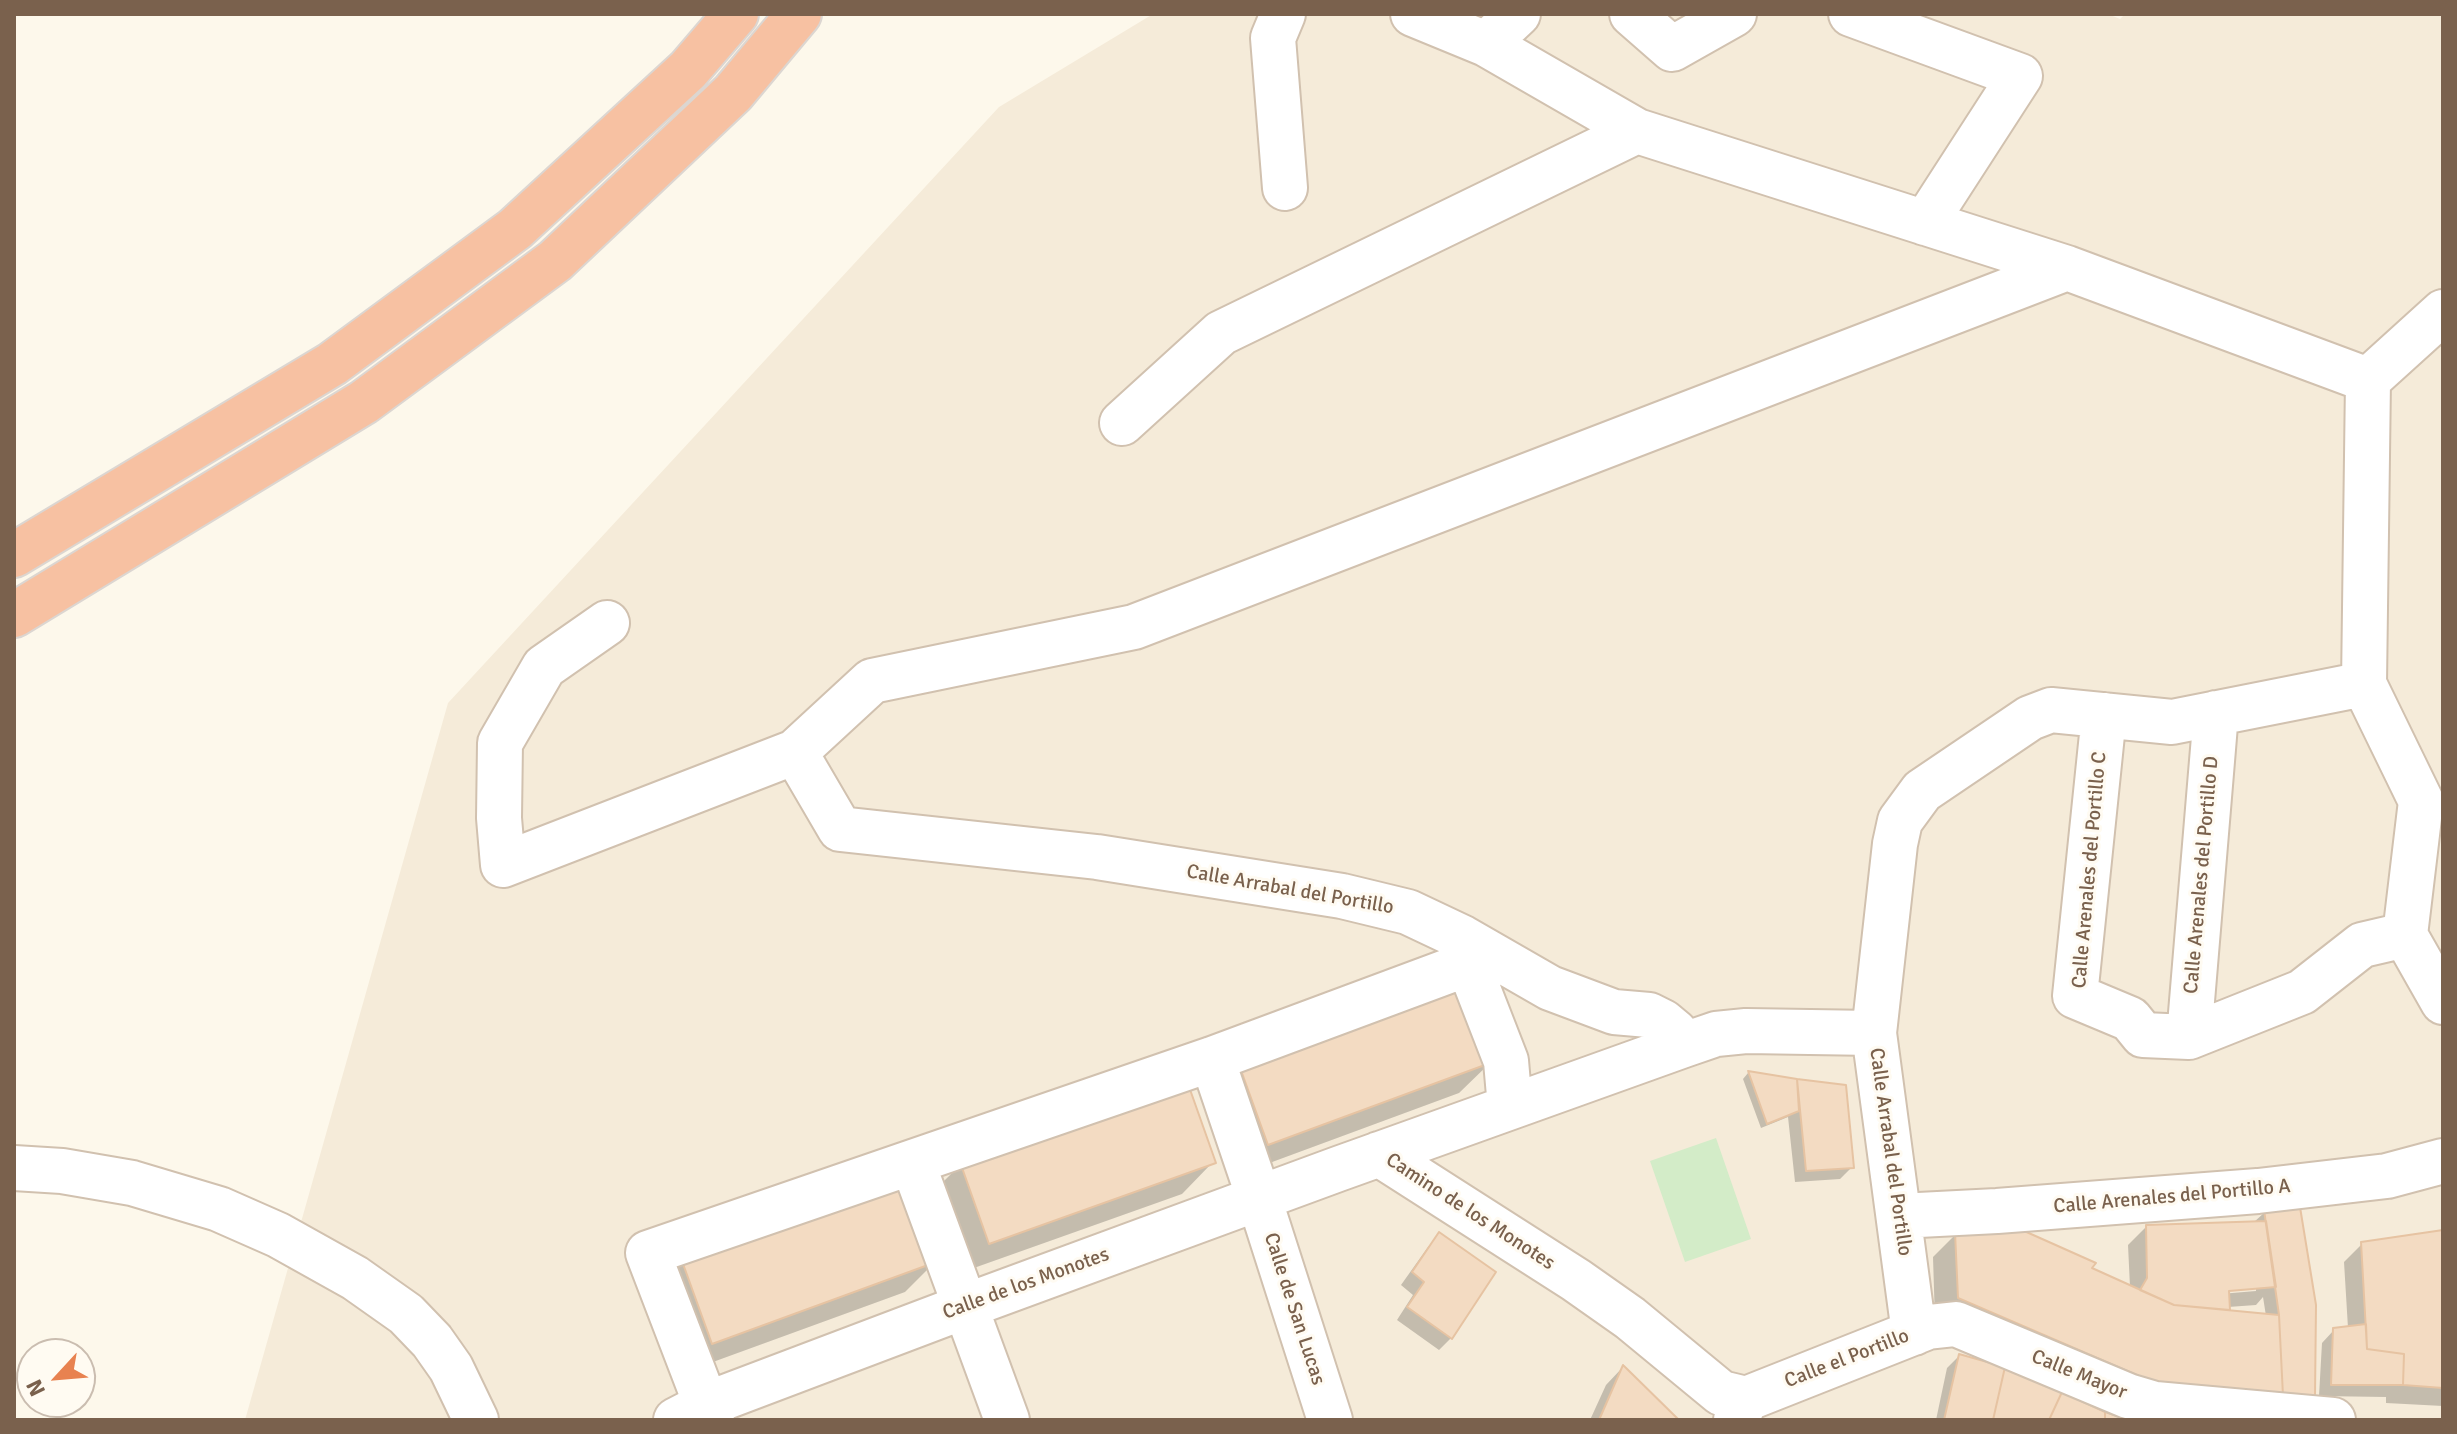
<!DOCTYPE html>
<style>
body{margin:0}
#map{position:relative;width:2457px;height:1434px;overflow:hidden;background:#fdf8eb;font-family:Signika,sans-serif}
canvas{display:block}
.frame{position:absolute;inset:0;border:16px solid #7a614d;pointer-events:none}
.north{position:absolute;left:16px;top:1338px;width:80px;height:80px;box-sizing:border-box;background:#fffbf2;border:2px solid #cabdb0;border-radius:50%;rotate:244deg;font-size:22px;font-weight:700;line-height:32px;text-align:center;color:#7a614d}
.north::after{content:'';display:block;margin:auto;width:28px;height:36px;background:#e88250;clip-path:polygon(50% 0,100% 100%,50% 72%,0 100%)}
</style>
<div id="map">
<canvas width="2457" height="1434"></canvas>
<div class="frame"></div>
<div class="north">N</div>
</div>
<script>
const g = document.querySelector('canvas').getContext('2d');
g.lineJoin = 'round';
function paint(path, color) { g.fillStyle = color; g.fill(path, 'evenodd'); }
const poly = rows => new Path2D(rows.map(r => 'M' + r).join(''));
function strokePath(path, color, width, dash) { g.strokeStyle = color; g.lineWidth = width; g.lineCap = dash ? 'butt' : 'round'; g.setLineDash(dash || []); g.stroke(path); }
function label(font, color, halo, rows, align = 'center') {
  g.font = font + ' Signika,sans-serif'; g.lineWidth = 6; g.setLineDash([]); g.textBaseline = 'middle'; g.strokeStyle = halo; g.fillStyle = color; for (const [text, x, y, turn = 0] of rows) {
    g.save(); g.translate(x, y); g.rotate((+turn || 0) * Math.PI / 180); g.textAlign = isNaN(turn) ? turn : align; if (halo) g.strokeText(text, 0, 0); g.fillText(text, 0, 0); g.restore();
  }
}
const residential = poly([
 [1153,14,2108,14,2120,19,2125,14,2443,14,2443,1420,245,1420,448,703,999,107]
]);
const green = poly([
 [1716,1138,1751,1239,1685,1262,1650,1161]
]);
const shadow = poly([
 [1491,1062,1459,1093,1237,1175,1239,1064],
 [1748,1073,1844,1087,1852,1167,1840,1179,1795,1182,1788,1117,1761,1128,1743,1079],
 [1213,1162,1182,1194,957,1274,930,1195,961,1164],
 [2265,1212,2313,1395,2301,1407,2258,1418,1935,1321,1933,1257,1956,1234,2089,1269,2130,1287,2128,1245,2146,1227,2253,1223],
 [2256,1287,2256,1291,2220,1294,2219,1290],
 [2263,1297,2266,1316,2228,1312,2228,1307,2256,1305],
 [2443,1232,2443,1406,2386,1403,2386,1397,2319,1396,2322,1343,2334,1330,2348,1328,2344,1262,2362,1244],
 [1440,1235,1451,1338,1439,1350,1397,1320,1413,1295,1401,1285,1428,1247],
 [937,1260,905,1292,680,1374,652,1294,683,1263],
 [1959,1356,2123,1420,1936,1420,1947,1368],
 [1623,1367,1676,1420,1590,1420,1606,1385]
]);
const building = poly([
 [1465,981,1493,1062,1268,1145,1238,1062,1465,981],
 [1748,1071,1797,1079,1799,1111,1767,1124,1748,1071],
 [1797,1079,1846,1085,1854,1168,1806,1171,1797,1079],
 [1187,1081,1216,1163,989,1244,960,1162,1187,1081],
 [910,1181,939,1261,712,1344,682,1261,910,1181],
 [2300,1207,2316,1305,2315,1396,2283,1396,2279,1315,2264,1210,2300,1207],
 [2266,1221,2276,1287,2229,1291,2230,1310,2174,1305,2140,1290,2147,1278,2146,1225,2266,1221],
 [2022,1230,2096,1263,2092,1268,2174,1305,2279,1315,2283,1396,2153,1382,1958,1298,1955,1232,2022,1230],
 [2443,1230,2443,1388,2403,1385,2404,1354,2367,1349,2361,1242,2443,1230],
 [1439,1232,1496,1272,1452,1339,1407,1307,1424,1282,1412,1272,1439,1232],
 [2366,1324,2367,1349,2404,1354,2403,1385,2331,1385,2333,1328,2366,1324],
 [1959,1354,2005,1367,1993,1420,1944,1420,1959,1354],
 [1623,1365,1679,1420,1599,1420,1623,1365],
 [2005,1367,2062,1392,2049,1420,1993,1420,2005,1367],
 [2062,1392,2105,1412,2105,1420,2049,1420,2062,1392],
 [2105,1412,2129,1420,2105,1420,2105,1412]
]);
const street = poly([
 [1283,14,1273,38,1285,188],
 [1413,14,1486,44,1637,131],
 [1632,14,1672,49,1734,14],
 [1851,14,2020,76,1925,223],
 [1486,44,1518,14],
 [2443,312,2368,380,2364,684,2421,801,2405,935,2443,1002],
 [1122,423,1221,333,1637,131,2067,268],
 [607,623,544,667,500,743,499,818,503,865,795,752,872,681,1134,627,2067,268,2368,380],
 [2104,715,2075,996,2130,1019,2143,1035,2189,1037,2302,992,2362,945,2405,935],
 [795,752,840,829,1097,857,1342,896,1408,912,1463,938,1550,988,1614,1012,1649,1015,1663,1022,1675,1032,1684,1045],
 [1874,1033,1895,844,1900,821,1922,791,2030,718,2051,710,2172,722,2364,684],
 [2189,1037,2216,713],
 [1212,1059,1259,1198,1330,1420],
 [1379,1154,1576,1280,1630,1318,1721,1393,1746,1399],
 [913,1164,1007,1420],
 [14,1168,62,1171,132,1183,219,1209,278,1235,355,1278,406,1314,432,1341,451,1368,476,1420],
 [1899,1216,1997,1211,2258,1191,2387,1176,2443,1161],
 [676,1420,707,1404,966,1306,1338,1169,1684,1045,1716,1034,1746,1031,1874,1033,1914,1333],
 [712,1420,648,1253,1212,1059,1462,966,1473,976,1506,1061,1510,1107],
 [1736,1420,1746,1399,1928,1327,1956,1324,2128,1396,2155,1404,2333,1420]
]);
const highway = poly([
 [14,555,332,364,515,229,688,70,736,14],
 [14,615,364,402,555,261,733,93,799,14]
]);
const streetNames = [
 ["Calle Arenales del Portillo C",2090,870,-85],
 ["Calle Arenales del Portillo D",2202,875,-85],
 ["Calle Arrabal del Portillo",1290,890,10],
 ["Calle Arrabal del Portillo",1890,1152,82],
 ["Calle Arenales del Portillo A",2172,1197,-5],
 ["Camino de los Monotes",1470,1212,33],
 ["Calle de los Monotes",1026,1284,-20],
 ["Calle de San Lucas",1294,1309,72],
 ["Calle el Portillo",1847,1359,-21],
 ["Calle Mayor",2079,1375,22]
];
paint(residential, '#f5ebd9');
paint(green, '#d3ecc8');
paint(shadow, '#0003');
paint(building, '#f3dbc2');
strokePath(building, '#e6c3a2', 2);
strokePath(street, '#d1c1af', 48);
strokePath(highway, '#dcd6d1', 48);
strokePath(street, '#fff', 44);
strokePath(highway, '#f7c1a2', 44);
label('20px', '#7a614d', '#fffbf2', streetNames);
</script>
